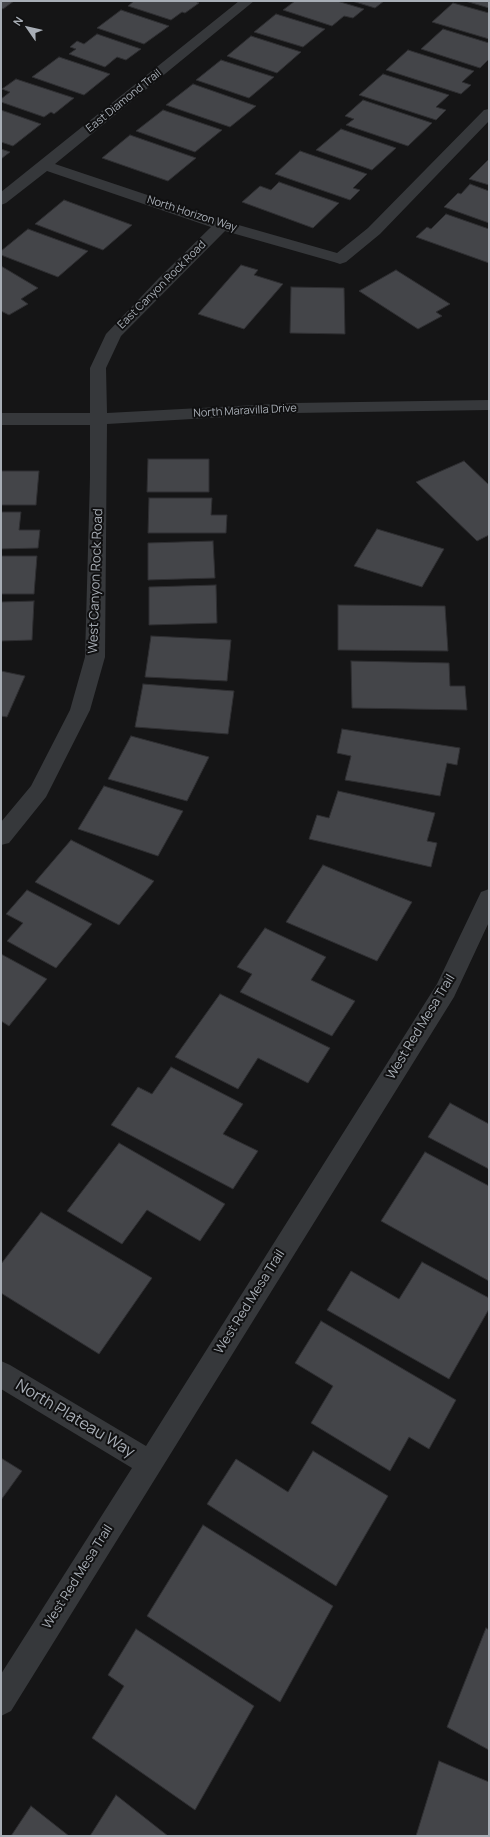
<!DOCTYPE html>
<style>
body{margin:0}
#map{position:relative;width:490px;height:1837px;overflow:hidden;background:#151516;font-family:Manrope,sans-serif}
canvas{display:block}
.frame{position:absolute;inset:0;border:2px solid #a8aeb6;pointer-events:none}
.north{position:absolute;left:8px;top:8px;width:40px;height:40px;-webkit-text-stroke:3px #101011;paint-order:stroke;rotate:304deg;font-size:11px;font-weight:700;line-height:16px;text-align:center;color:#a8aeb6}
.north::after{content:'';display:block;margin:auto;width:14px;height:18px;background:#a8aeb6;clip-path:polygon(50% 0,100% 100%,50% 72%,0 100%)}
</style>
<div id="map">
<canvas width="490" height="1837"></canvas>
<div class="frame"></div>
<div class="north">N</div>
</div>
<script>
const g = document.querySelector('canvas').getContext('2d');
g.lineJoin = 'round';
function paint(path, color) { g.fillStyle = color; g.fill(path, 'evenodd'); }
const poly = rows => new Path2D(rows.map(r => 'M' + r).join(''));
function strokePath(path, color, width, dash) { g.strokeStyle = color; g.lineWidth = width; g.lineCap = dash ? 'butt' : 'round'; g.setLineDash(dash || []); g.stroke(path); }
function label(font, color, halo, rows, align = 'center') {
  g.font = font + ' Manrope,sans-serif'; g.lineWidth = 4; g.setLineDash([]); g.textBaseline = 'middle'; g.strokeStyle = halo; g.fillStyle = color; for (const [text, x, y, turn = 0] of rows) {
    g.save(); g.translate(x, y); g.rotate((+turn || 0) * Math.PI / 180); g.textAlign = isNaN(turn) ? turn : align; if (halo) g.strokeText(text, 0, 0); g.fillText(text, 0, 0); g.restore();
  }
}
const building = poly([
 [1,1,14,1,3,9,1,8,1,1],
 [134,1,195,1,199,3,185,13,182,12,171,20,128,6,134,1],
 [295,1,337,1,364,9,353,18,344,16,332,26,283,10,295,1],
 [352,1,384,1,375,8,352,1],
 [465,1,489,1,489,8,465,1],
 [453,3,489,13,489,39,432,22,453,3],
 [121,10,169,26,144,44,97,28,121,10],
 [276,14,325,29,303,47,254,32,276,14],
 [443,29,489,43,489,59,480,68,421,49,443,29],
 [97,34,141,49,126,60,117,57,105,67,69,54,76,49,70,47,77,41,84,44,97,34],
 [251,36,301,52,277,73,227,56,251,36],
 [408,50,474,71,462,82,471,85,461,94,386,70,408,50],
 [59,57,110,74,84,95,32,77,59,57],
 [221,60,274,77,249,98,196,80,221,60],
 [383,74,449,95,436,107,446,110,436,120,359,95,383,74],
 [16,79,74,98,54,114,51,112,44,117,1,102,1,99,10,92,2,89,16,79],
 [193,84,256,106,230,127,166,105,193,84],
 [363,100,432,123,408,146,346,125,354,119,345,116,363,100],
 [1,110,41,124,13,146,1,142,1,110],
 [163,110,222,130,195,152,136,131,163,110],
 [341,129,396,148,372,170,316,150,341,129],
 [130,135,196,158,168,181,102,158,130,135],
 [1,149,10,152,1,159,1,149],
 [300,151,367,174,353,188,360,190,350,200,275,174,300,151],
 [489,159,489,185,469,179,489,159],
 [279,182,339,203,313,228,242,202,260,186,271,190,279,182],
 [470,184,489,191,489,223,444,207,458,193,461,194,470,184],
 [64,200,132,225,103,250,35,224,64,200],
 [446,214,489,229,489,263,416,237,427,227,431,229,446,214],
 [28,229,88,251,58,277,1,255,1,251,28,229],
 [241,265,258,270,254,275,283,284,244,329,198,314,241,265],
 [1,266,38,288,21,299,28,304,9,315,1,311,1,266],
 [396,270,450,304,436,312,442,316,418,329,359,291,396,270],
 [291,287,344,288,345,334,290,333,291,287],
 [148,459,209,459,209,492,147,492,148,459],
 [464,461,489,485,489,535,477,541,416,482,464,461],
 [1,471,39,471,36,505,1,505,1,471],
 [149,498,212,498,211,515,227,515,226,533,148,533,149,498],
 [1,512,21,512,19,530,40,530,38,548,1,549,1,512],
 [377,529,444,549,422,587,354,566,377,529],
 [213,541,215,578,148,580,148,543,213,541],
 [1,556,37,556,34,594,1,594,1,556],
 [216,585,217,623,149,625,149,587,216,585],
 [34,601,32,640,1,641,1,602,34,601],
 [338,605,445,606,448,651,338,650,338,605],
 [151,636,231,640,227,681,145,677,151,636],
 [351,661,449,663,450,686,465,686,467,710,352,708,351,661],
 [1,671,25,676,7,717,1,716,1,671],
 [143,684,234,691,228,734,135,727,143,684],
 [342,729,460,748,457,765,447,763,440,796,345,780,351,756,337,753,342,729],
 [131,736,209,757,187,801,108,779,131,736],
 [104,786,183,811,158,856,78,829,104,786],
 [338,791,435,813,427,841,437,843,431,867,309,839,317,815,329,818,338,791],
 [71,840,154,881,119,925,35,882,71,840],
 [323,865,412,902,377,961,286,922,323,865],
 [27,890,92,924,56,968,7,941,23,923,6,914,27,890],
 [265,928,326,957,311,980,355,1001,332,1036,240,992,252,974,237,967,265,928],
 [1,954,47,979,9,1026,1,1021,1,954],
 [220,994,330,1048,308,1083,258,1058,238,1089,175,1057,220,994],
 [171,1067,243,1104,223,1134,258,1151,233,1189,111,1125,138,1087,152,1094,171,1067],
 [450,1103,489,1124,489,1169,428,1137,450,1103],
 [119,1143,225,1204,200,1241,147,1210,122,1244,67,1211,119,1143],
 [425,1152,489,1186,489,1281,381,1221,425,1152],
 [41,1212,152,1278,99,1354,1,1293,1,1264,41,1212],
 [422,1262,489,1298,489,1309,449,1379,327,1310,351,1271,399,1299,422,1262],
 [321,1321,456,1400,429,1449,409,1437,390,1471,311,1423,333,1386,295,1363,321,1321],
 [313,1451,388,1496,336,1586,207,1504,236,1459,288,1492,313,1451],
 [1,1458,22,1471,1,1500,1,1458],
 [203,1525,333,1606,280,1702,147,1616,203,1525],
 [486,1628,489,1630,489,1750,447,1727,486,1628],
 [136,1629,254,1706,195,1810,92,1738,124,1686,108,1675,136,1629],
 [439,1761,489,1782,489,1836,416,1836,439,1761],
 [116,1795,168,1836,90,1836,116,1795],
 [31,1806,69,1836,11,1836,31,1806]
]);
const minor = poly([
 [239,1,254,1,55,164,228,222,337,253,368,228,484,110,489,109,489,121,380,234,346,262,340,264,334,262,225,231,121,336,106,368,107,413,294,403,489,400,489,410,294,413,107,424,105,657,90,710,46,797,9,843,1,845,1,822,31,786,70,710,85,657,90,477,90,425,1,425,1,413,90,413,90,368,106,334,159,278,211,227,47,171,6,203,1,205,1,192,239,1],
 [489,889,489,922,454,997,11,1711,1,1716,1,1674,132,1468,1,1389,1,1361,10,1365,146,1446,437,984,481,892,489,889]
]);
const farStreetnames = [
 ["East Diamond Trail",124,101,-39],
 ["North Horizon Way",192,214,18],
 ["East Canyon Rock Road",162,285,-45],
 ["North Maravilla Drive",245,411,-3]
];
const streetNames = [
 ["West Canyon Rock Road",96,581,-88],
 ["West Red Mesa Trail",421,1027,-59],
 ["West Red Mesa Trail",250,1302,-58],
 ["West Red Mesa Trail",78,1577,-58]
];
const nearStreetnames = [
 ["North Plateau Way",75,1419,31]
];
paint(building, '#444549');
strokePath(building, '#2f2f32', 1);
paint(minor, '#36383b');
label('11px', '#a8aeb6', '#101011', farStreetnames);
label('13px', '#a8aeb6', '#101011', streetNames);
label('16px', '#a8aeb6', '#101011', nearStreetnames);
</script>
